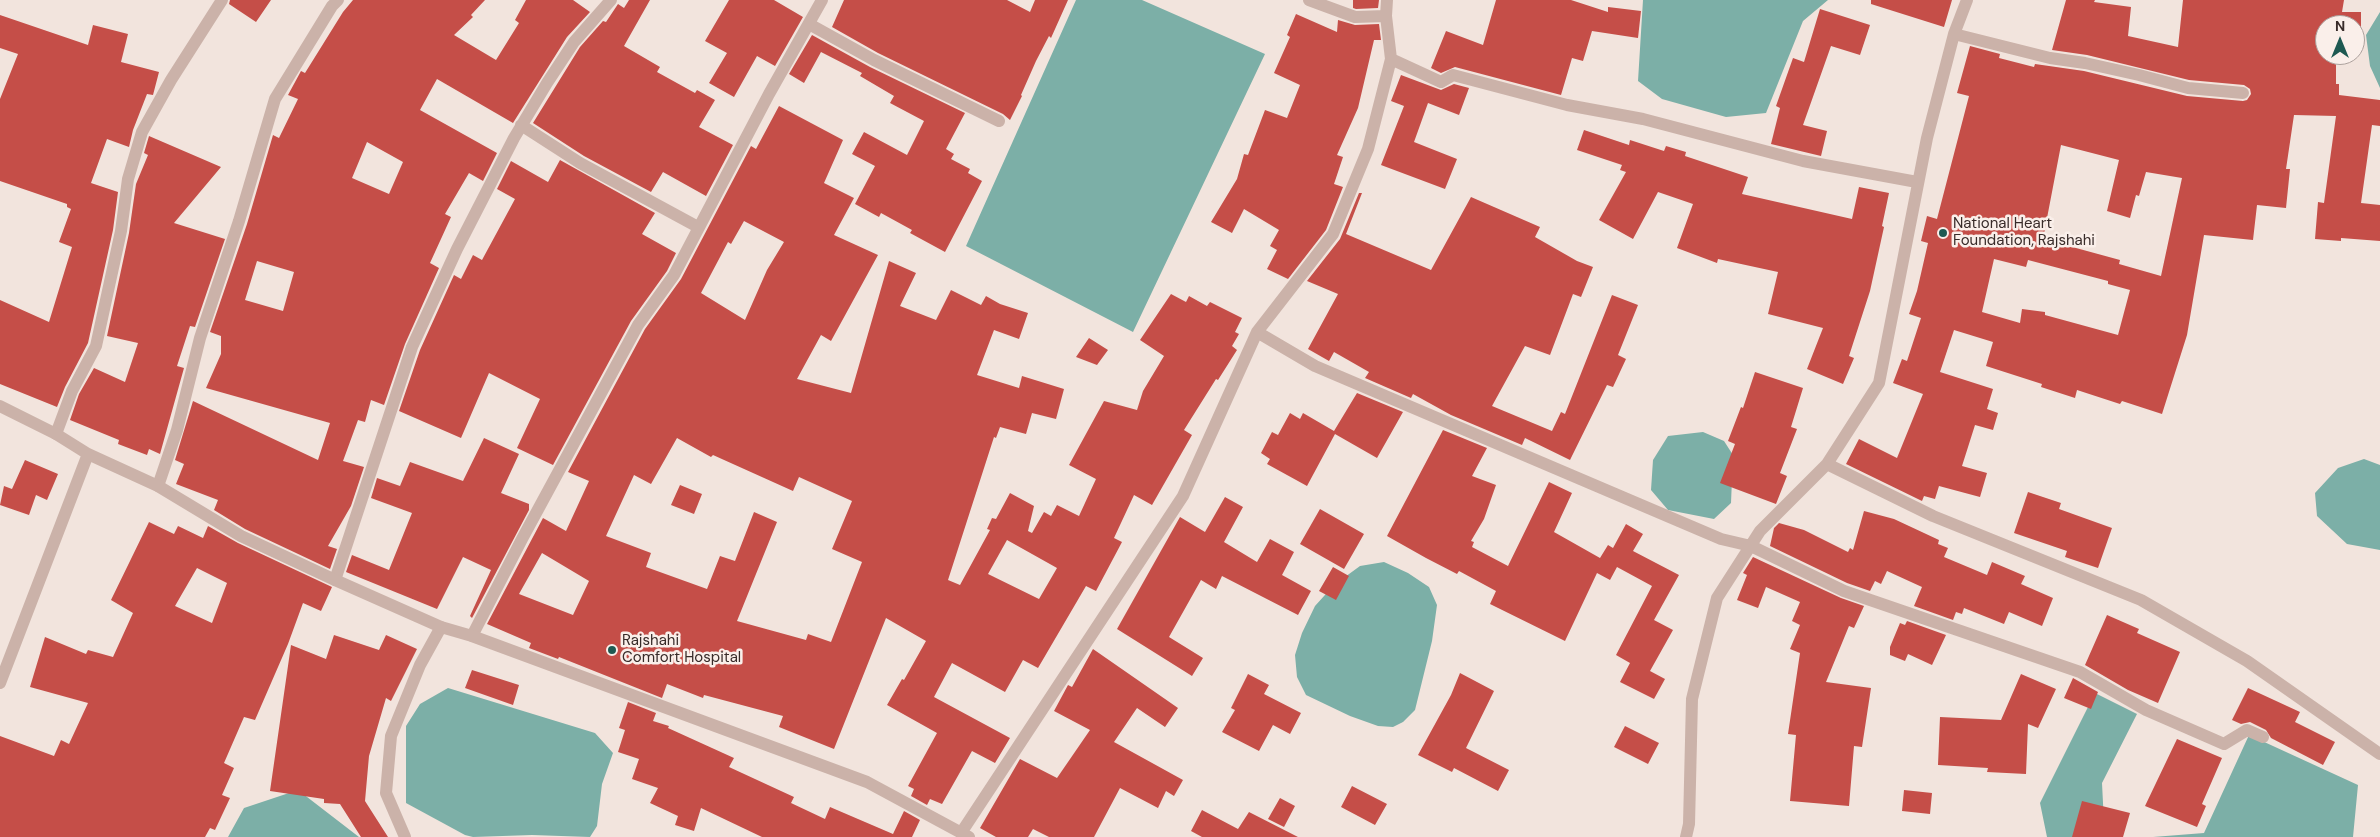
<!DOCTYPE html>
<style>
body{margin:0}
#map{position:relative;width:2380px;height:837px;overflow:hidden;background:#f2e4dd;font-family:"DM Sans",sans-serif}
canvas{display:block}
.north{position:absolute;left:2315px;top:15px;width:50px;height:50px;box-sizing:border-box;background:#faefea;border:1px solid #aca19d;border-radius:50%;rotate:0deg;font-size:14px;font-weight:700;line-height:20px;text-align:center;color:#382b29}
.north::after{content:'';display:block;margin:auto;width:18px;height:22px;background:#1e5952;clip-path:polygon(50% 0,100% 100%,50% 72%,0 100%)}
</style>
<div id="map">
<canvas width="2380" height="837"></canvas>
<div class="north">N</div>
</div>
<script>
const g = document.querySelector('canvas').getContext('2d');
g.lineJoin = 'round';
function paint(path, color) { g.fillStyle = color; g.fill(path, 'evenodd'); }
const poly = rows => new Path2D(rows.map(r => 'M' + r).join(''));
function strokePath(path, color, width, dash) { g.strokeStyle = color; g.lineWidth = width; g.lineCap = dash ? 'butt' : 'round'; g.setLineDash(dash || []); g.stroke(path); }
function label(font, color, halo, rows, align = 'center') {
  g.font = font + ' "DM Sans",sans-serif'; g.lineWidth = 5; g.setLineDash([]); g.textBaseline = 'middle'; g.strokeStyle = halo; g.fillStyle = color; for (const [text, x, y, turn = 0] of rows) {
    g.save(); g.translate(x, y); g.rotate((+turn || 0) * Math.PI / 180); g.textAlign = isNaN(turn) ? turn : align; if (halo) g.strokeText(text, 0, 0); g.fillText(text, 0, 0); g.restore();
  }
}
const water = poly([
 [1076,0,1142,0,1265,54,1133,332,966,246],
 [1643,0,1828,0,1803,21,1766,113,1726,117,1662,99,1638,81],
 [2380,12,2380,88,2370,66,2366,35],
 [1703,432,1724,441,1733,455,1731,503,1714,519,1668,510,1651,490,1653,460,1668,436],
 [2364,459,2380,465,2380,550,2347,544,2317,516,2315,493,2338,468],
 [1384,562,1408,573,1429,587,1437,605,1432,641,1415,710,1403,722,1393,727,1378,726,1350,716,1306,695,1297,677,1295,655,1302,633,1315,606,1334,585,1360,566],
 [448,688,595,733,613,753,602,784,597,826,590,837,532,835,473,837,465,835,406,803,406,726,420,704],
 [2095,693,2137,714,2102,783,2104,823,2118,837,2047,837,2040,803],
 [2249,735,2358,785,2353,837,2153,837,2204,833],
 [298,790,359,837,228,837,244,808]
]);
const building = poly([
 [230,0,271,0,256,22,229,4],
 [353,0,485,0,471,15,473,17,454,35,496,60,519,23,515,20,526,0,573,0,590,12,567,37,513,123,437,79,420,110,497,153,483,181,469,173,445,214,451,217,430,263,439,268,405,344,384,405,371,400,365,422,358,420,343,461,364,467,351,506,328,546,337,549,330,569,245,529,214,510,218,500,176,484,184,464,175,460,193,401,318,460,330,423,206,388,221,354,221,336,210,332,247,224,273,135,279,138,298,99,288,95,301,71,305,73,343,12],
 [367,142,403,162,389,194,352,178],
 [257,261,294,272,283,311,245,300],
 [629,0,650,0,624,46,660,67,657,72,695,93,697,90,715,100,699,127,733,145,706,196,663,172,651,192,584,156,533,123,580,47,603,21,606,22,618,4,624,8],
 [729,0,774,0,803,17,775,66,757,56,734,97,709,83,727,53,705,41],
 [844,0,1007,0,1030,12,1035,0,1068,0,1051,38,1049,36,1036,61,1021,95,1022,96,1010,120,1003,114,878,53,832,27],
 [1353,0,1379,0,1378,8,1356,9,1353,8],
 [1496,0,1571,0,1608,12,1608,7,1641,11,1638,38,1592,31,1583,61,1572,58,1561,95,1455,67,1441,73,1431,68,1446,31,1483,45],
 [1871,0,1952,0,1944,27,1871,4],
 [2066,0,2095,0,2094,2,2131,7,2128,36,2178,47,2183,0,2344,0,2342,12,2361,12,2361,45,2355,45,2355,25,2325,25,2325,55,2336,55,2336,84,2339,84,2339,95,2380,100,2380,126,2372,125,2361,203,2380,205,2380,241,2341,238,2341,241,2315,239,2318,202,2324,203,2336,116,2294,115,2286,169,2290,169,2286,208,2257,205,2253,240,2204,235,2187,335,2162,414,2122,401,2120,404,2077,390,2075,398,2041,387,2042,384,1986,366,1993,342,1954,330,1940,372,1993,389,1987,409,1998,413,1993,430,1975,425,1962,466,1987,473,1980,497,1939,486,1935,499,1924,496,1922,501,1846,464,1859,439,1897,458,1923,394,1893,383,1902,359,1907,361,1921,318,1909,314,1917,291,1928,243,1921,241,1927,216,1937,219,1969,96,1957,93,1970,46,2000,54,1999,58,2034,67,2035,64,2084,71,2187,96,2243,101,2247,100,2251,94,2250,89,2244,85,2189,80,2087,55,2052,50],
 [2061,145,2119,160,2107,211,2130,218,2136,195,2139,196,2146,172,2182,178,2161,276,2119,264,2120,260,2043,239],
 [1994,259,2026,267,2028,260,2108,281,2108,284,2130,290,2118,335,2045,315,2045,312,2022,309,2020,323,1982,312],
 [1820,9,1870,25,1860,55,1831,46,1803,125,1827,131,1821,156,1771,144,1780,108,1776,106,1793,58,1804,62],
 [1296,14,1337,32,1338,20,1355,25,1379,24,1381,40,1374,40,1358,108,1337,155,1343,157,1334,184,1343,187,1326,230,1288,279,1267,269,1277,250,1270,246,1279,230,1244,209,1232,233,1211,222,1237,179,1244,154,1248,155,1265,110,1287,118,1300,85,1274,73,1290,37,1287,35],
 [0,15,88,45,93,25,128,34,121,62,159,72,153,95,147,94,133,130,129,147,107,139,91,183,118,192,113,230,88,343,65,387,57,407,0,384,0,300,49,322,72,247,59,242,71,209,67,207,67,204,0,181,0,99,18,54,0,48],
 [812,35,870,67,965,113,946,149,954,154,951,159,970,169,968,173,982,181,945,252,910,233,912,230,881,213,879,217,855,204,875,166,852,154,864,132,907,155,924,121,890,103,894,96,860,76,862,73,821,52,804,83,789,74],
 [1401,75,1441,90,1454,84,1469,88,1459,115,1428,103,1414,142,1457,159,1445,189,1381,165,1404,106,1391,101],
 [779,106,843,140,824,183,854,198,834,235,878,255,831,341,821,335,797,379,851,393,889,261,916,273,900,306,936,320,951,290,981,305,986,296,1000,304,1028,313,1019,339,994,330,977,375,1019,388,1022,376,1064,389,1056,419,1032,413,1026,434,1000,427,996,438,994,437,948,580,960,585,990,530,987,529,992,518,996,519,1010,493,1034,506,1028,531,1032,533,1044,512,1051,516,1057,505,1079,516,1096,479,1069,465,1104,401,1137,410,1143,391,1164,356,1140,340,1171,294,1186,302,1189,296,1207,306,1210,302,1242,318,1235,332,1239,334,1232,346,1237,350,1218,380,1216,379,1184,430,1192,435,1152,505,1134,495,1114,538,1122,542,1096,591,1086,586,1038,668,1023,660,1005,692,952,663,934,697,1010,738,995,763,972,751,942,804,930,799,927,805,911,796,914,789,908,786,937,733,887,705,902,679,904,680,926,641,886,618,834,749,779,727,783,716,704,695,703,698,667,684,662,698,559,657,558,659,529,648,531,643,487,624,543,518,566,531,589,481,568,472,645,329,681,279,751,146,756,149],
 [744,221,784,242,767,270,745,320,701,293,728,242,731,244],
 [677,438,711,457,713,455,793,491,799,477,852,501,832,549,862,562,831,642,808,634,806,640,737,621,777,522,754,512,735,561,720,556,707,589,646,567,651,553,606,536,634,475,651,484],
 [1007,540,1057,568,1039,599,988,574],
 [542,553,589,581,573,615,519,594],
 [1584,130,1629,145,1630,140,1664,151,1666,146,1686,152,1685,156,1748,177,1742,194,1852,219,1859,187,1889,193,1882,226,1884,227,1870,291,1849,356,1854,358,1843,384,1807,369,1823,328,1768,314,1778,272,1718,259,1717,263,1677,248,1693,204,1658,192,1633,239,1599,220,1626,172,1620,170,1622,165,1577,150],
 [149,136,221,167,174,223,225,239,195,327,190,326,177,366,184,368,160,454,149,449,147,455,118,444,119,440,70,420,79,394,94,368,125,382,138,343,107,336,129,233,136,184,148,155,144,153],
 [560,160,655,213,642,234,676,253,667,271,631,321,553,465,517,448,540,399,489,373,461,438,399,411,420,350,454,275,461,279,473,255,482,260,515,199,497,189,511,161,548,182],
 [1359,193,1362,193,1346,234,1431,270,1471,197,1540,227,1535,237,1577,261,1593,267,1581,297,1573,294,1550,355,1525,346,1492,406,1552,431,1561,412,1565,414,1612,295,1638,305,1618,355,1626,359,1613,387,1607,385,1570,460,1525,438,1522,445,1451,415,1413,394,1411,398,1365,378,1369,372,1334,352,1329,361,1308,349,1338,294,1307,281,1340,239],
 [1089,338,1108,350,1097,365,1076,357],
 [1755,372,1803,388,1791,427,1797,429,1780,473,1787,476,1776,504,1720,483,1735,444,1728,441,1741,407,1743,408],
 [1357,393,1403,412,1377,458,1335,434,1307,486,1267,464,1270,459,1261,453,1272,432,1278,435,1290,413,1300,419,1303,413,1334,431],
 [1443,430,1487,448,1472,476,1496,485,1484,519,1471,541,1474,542,1472,547,1508,566,1549,482,1572,493,1554,532,1600,558,1608,545,1613,548,1626,524,1643,534,1633,551,1679,575,1654,620,1673,630,1650,671,1665,679,1654,699,1620,682,1630,663,1616,655,1652,586,1617,567,1610,580,1597,573,1565,641,1490,604,1496,591,1459,571,1457,574,1426,558,1387,536],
 [484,438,519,454,501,493,529,504,529,510,472,618,470,616,491,570,463,557,437,609,346,572,352,555,389,570,412,513,371,498,377,478,400,486,410,462,463,481],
 [25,460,58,474,47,500,36,495,29,515,0,505,4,486,12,489],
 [680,485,702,494,694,514,671,505],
 [2028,492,2061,503,2059,509,2112,528,2098,568,2065,557,2067,551,2014,533],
 [1225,497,1243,507,1224,542,1257,562,1270,539,1294,552,1282,575,1311,591,1298,615,1222,576,1216,589,1201,580,1169,637,1203,658,1192,676,1117,629,1180,517,1205,532],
 [1320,509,1364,534,1344,569,1300,544],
 [1864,511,1894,519,1939,540,1938,544,1948,548,1944,557,1987,575,1992,562,2025,576,2021,584,2053,598,2042,626,2009,612,2004,624,1964,608,1962,614,1956,612,1953,620,1914,606,1922,587,1887,571,1881,584,1875,581,1870,591,1847,583,1770,546,1774,528,1779,523,1804,530,1848,552,1850,548,1853,550],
 [149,522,174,534,178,526,203,538,208,526,238,543,332,587,321,611,303,603,288,644,255,720,244,717,224,763,234,768,222,795,230,798,215,830,210,828,205,837,0,837,0,736,54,756,61,740,69,744,88,703,30,687,45,637,86,654,88,650,113,657,133,613,111,600],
 [197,568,227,583,212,623,175,606],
 [1753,557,1841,598,1864,606,1854,628,1849,626,1826,682,1871,688,1862,747,1854,746,1849,806,1790,801,1796,735,1788,734,1800,653,1790,649,1800,625,1792,621,1800,602,1766,587,1758,608,1737,600,1747,575,1743,573],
 [1333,567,1349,576,1336,600,1319,591],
 [2107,615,2139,629,2137,633,2180,652,2158,703,2128,690,2085,665],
 [1907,621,1946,635,1932,665,1908,654,1905,661,1890,655,1890,647,1900,623,1905,625],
 [334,635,379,650,386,635,417,649,391,701,386,698,369,756,365,801,388,837,361,837,340,804,324,803,324,799,270,791,291,645,326,659],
 [1093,649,1178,708,1165,727,1137,708,1114,742,1183,780,1174,796,1166,791,1158,808,1120,788,1094,837,1049,837,1033,829,1028,837,996,837,980,828,1020,759,1057,778,1090,730,1054,711,1068,685,1072,687],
 [472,670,519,685,513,705,465,688],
 [1460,673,1494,691,1466,748,1509,770,1498,791,1454,768,1452,772,1418,755,1451,695],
 [1248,674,1269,685,1264,694,1301,713,1290,734,1273,725,1259,751,1222,732,1235,710,1231,708],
 [2021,674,2056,689,2038,728,2028,724,2026,774,1987,772,1988,768,1938,765,1940,717,2001,720],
 [2073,678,2098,692,2091,709,2064,698],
 [2248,688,2300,712,2295,722,2335,742,2323,765,2271,738,2266,730,2250,722,2241,724,2232,720],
 [628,702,656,713,653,721,669,726,668,728,734,758,729,767,794,797,791,803,825,819,830,807,893,834,904,811,920,820,912,837,762,837,701,808,694,831,675,825,678,816,650,803,658,788,632,779,639,759,618,752,625,730,619,728],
 [1625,726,1659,743,1648,764,1614,747],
 [2177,739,2222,758,2202,804,2206,806,2197,827,2145,806],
 [1352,786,1387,804,1375,825,1341,807],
 [1904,790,1932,793,1930,814,1902,811],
 [1280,798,1295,806,1284,827,1268,819],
 [2082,801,2130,813,2123,837,2072,837],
 [1202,810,1238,829,1249,812,1298,837,1202,837,1191,831]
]);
const minor = poly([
 [1309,0,1355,17,1386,16],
 [809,24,874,60,999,121],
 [1954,34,2050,58,2085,63,2139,75,2188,88,2243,93],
 [1391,59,1441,82,1453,75,1567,105,1643,119,1803,161,1917,182],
 [521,125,580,163,698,227],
 [1257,332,1315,366,1721,539,1751,546,1844,591,2080,672,2146,710,2224,744,2247,730,2263,737],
 [56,434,72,391,96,346,121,231,128,179,142,132,171,80,222,0],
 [1827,464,1933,516,2141,600,2247,661,2380,754],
 [158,486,177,430,200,338,239,221,275,99,332,6,338,0],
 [335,580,412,347,457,249,514,138,547,83,574,42,611,0],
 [472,636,522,539,638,325,674,275,769,94,822,0],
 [961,833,1183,496,1257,332,1333,234,1368,149,1391,59,1386,16,1387,0],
 [405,837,386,793,391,736,420,665,441,627],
 [1686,837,1689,824,1692,699,1717,598,1760,531,1827,464,1879,383,1927,138,1954,34,1967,0]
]);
const tertiary = poly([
 [0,406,56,434,88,454,158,486,241,536,335,580,441,627,472,636,867,782,969,837],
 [0,683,88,454]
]);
const markers = [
 [1943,233,5,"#1e5952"],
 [612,650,5,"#1e5952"]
];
const poiNames = [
 ["National Heart",1953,224],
 ["Foundation, Rajshahi",1953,241],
 ["Rajshahi",622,641],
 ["Comfort Hospital",622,658]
];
paint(water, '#7cafa7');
paint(building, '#c54e48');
strokePath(minor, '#cbb2a9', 12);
strokePath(tertiary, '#cbb2a9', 12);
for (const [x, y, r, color] of markers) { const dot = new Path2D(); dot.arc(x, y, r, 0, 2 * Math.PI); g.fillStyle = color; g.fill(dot); strokePath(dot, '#faefea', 2); }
label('15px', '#382b29', '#faefea', poiNames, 'left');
</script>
